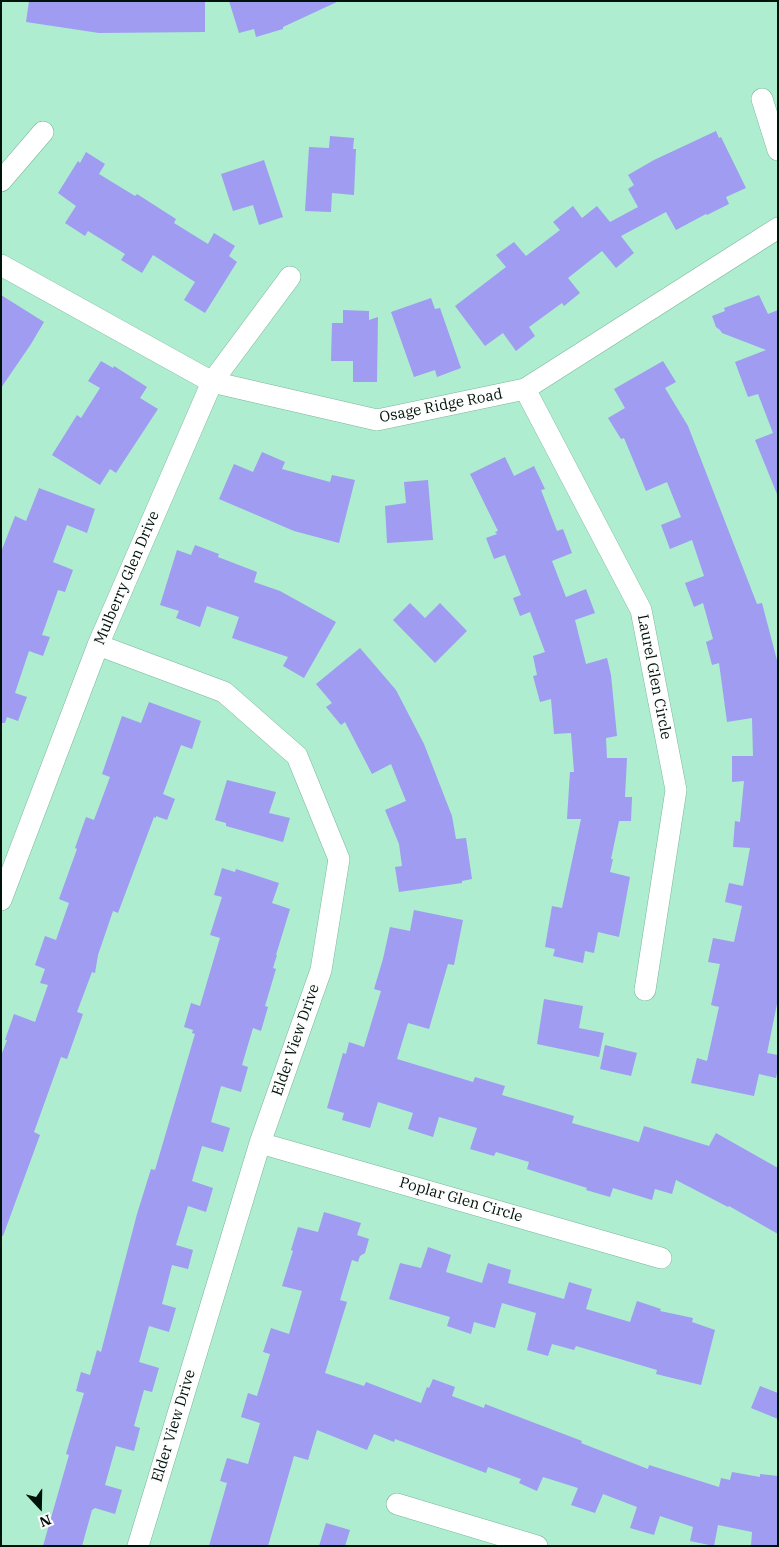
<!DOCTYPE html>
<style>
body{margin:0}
#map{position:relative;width:779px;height:1547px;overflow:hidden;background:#aeedd0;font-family:"IBM Plex Serif",serif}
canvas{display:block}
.frame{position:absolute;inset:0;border:2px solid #00130a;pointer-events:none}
.north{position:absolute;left:15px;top:1482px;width:50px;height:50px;-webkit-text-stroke:4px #fdfdfd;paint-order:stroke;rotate:159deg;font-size:14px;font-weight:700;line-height:20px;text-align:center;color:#00130a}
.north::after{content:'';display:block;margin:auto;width:18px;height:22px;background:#00130a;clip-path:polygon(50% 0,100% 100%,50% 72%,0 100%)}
</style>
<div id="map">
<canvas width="779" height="1547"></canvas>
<div class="frame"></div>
<div class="north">N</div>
</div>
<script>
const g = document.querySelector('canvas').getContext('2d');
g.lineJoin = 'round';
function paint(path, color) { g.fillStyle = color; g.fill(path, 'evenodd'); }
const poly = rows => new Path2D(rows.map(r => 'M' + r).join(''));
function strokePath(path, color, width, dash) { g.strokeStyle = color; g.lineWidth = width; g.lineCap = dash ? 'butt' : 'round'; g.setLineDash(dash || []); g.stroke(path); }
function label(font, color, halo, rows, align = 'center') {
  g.font = font + ' "IBM Plex Serif",serif'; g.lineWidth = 4.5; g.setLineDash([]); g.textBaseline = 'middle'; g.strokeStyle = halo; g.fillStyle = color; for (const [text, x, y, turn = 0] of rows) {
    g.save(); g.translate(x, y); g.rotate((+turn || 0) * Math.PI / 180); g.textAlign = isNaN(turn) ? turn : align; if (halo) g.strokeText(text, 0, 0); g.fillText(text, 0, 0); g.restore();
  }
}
const building = poly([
 [29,1,205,1,205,32,99,33,26,22],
 [229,1,339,1,283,27,283,29,256,37,254,29,239,33],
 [716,131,719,138,721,137,746,188,726,197,729,204,707,215,706,214,676,230,666,212,621,236,634,253,616,268,602,251,568,278,580,293,564,306,562,303,529,327,535,336,516,351,503,333,485,346,455,306,506,267,496,255,514,242,526,256,560,230,553,222,573,206,582,218,597,206,610,222,638,207,628,189,634,185,628,175,654,160],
 [330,136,354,138,353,149,356,149,354,195,332,193,331,212,305,211,309,147,329,148],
 [86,152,105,164,99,174,135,196,137,194,176,219,174,223,208,244,214,233,235,246,229,256,237,262,205,313,184,300,195,282,153,255,142,273,121,260,125,254,88,231,85,236,65,223,76,206,58,193,78,161,80,163],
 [264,160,283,217,259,225,253,205,233,211,221,174],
 [1,295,44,322,31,344,1,388],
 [759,295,768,314,778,310,777,494,755,440,773,433,758,394,748,397,735,362,766,350,722,333,720,330,716,327,712,316,725,311,724,308],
 [431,298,435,309,440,308,461,368,437,377,435,370,414,377,391,312],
 [343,310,369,311,369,320,378,317,377,382,353,382,353,361,331,361,332,323,343,323],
 [101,361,113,368,114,366,147,387,140,398,158,409,116,473,110,469,100,485,52,455,77,415,81,418,100,388,88,381],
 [663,361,676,382,665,388,688,426,757,604,762,603,778,664,778,999,767,1053,778,1055,778,1068,776,1078,759,1074,754,1096,691,1083,697,1058,707,1061,719,1007,711,1005,720,964,708,962,713,938,734,942,742,906,725,902,729,883,743,886,750,848,733,847,735,821,740,822,744,781,732,782,732,756,753,756,752,718,727,722,719,663,712,665,706,642,713,639,703,603,694,607,685,583,704,576,692,540,670,549,661,525,681,517,667,482,646,491,624,438,621,439,608,418,625,408,614,389],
 [262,452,285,462,282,469,330,482,332,475,355,480,339,543,294,531,219,499,234,464,253,472],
 [505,457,514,476,534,466,545,489,541,490,557,531,563,529,572,553,552,561,566,597,586,589,595,613,575,620,586,664,607,658,611,675,617,736,606,738,607,758,627,758,625,797,632,797,631,821,619,821,611,859,613,859,610,872,630,877,619,937,598,932,594,953,585,951,583,963,553,956,555,949,545,947,552,906,562,908,581,819,567,819,570,772,574,772,571,733,554,734,551,699,540,702,533,676,537,675,533,656,545,652,530,612,520,616,513,598,521,595,505,555,494,559,486,538,497,534,495,532,498,531,470,474],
 [428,480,433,540,387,543,385,506,406,503,404,482],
 [39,488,95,509,87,533,67,525,53,562,73,570,65,592,58,590,42,635,50,637,43,656,29,651,15,693,27,697,18,721,7,717,5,723,1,723,1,552,15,516,26,521],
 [195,545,219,554,218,557,257,572,254,582,280,591,336,622,304,678,283,666,288,657,232,638,239,617,207,606,200,627,176,618,179,611,160,605,177,550,191,555],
 [410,603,425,618,440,603,467,631,435,663,393,620],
 [360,648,396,690,424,744,452,816,456,839,466,838,472,879,462,881,462,883,399,892,395,867,402,866,399,844,385,810,406,801,391,764,372,774,345,722,341,725,326,707,332,703,316,684],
 [149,702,201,721,192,749,181,745,163,794,175,799,167,820,156,816,156,818,154,817,118,913,113,911,98,955,95,973,92,972,77,1012,83,1014,67,1059,61,1057,34,1132,40,1135,3,1236,1,1235,1,1056,7,1040,5,1040,14,1014,35,1022,48,985,40,983,45,969,35,965,45,936,56,940,69,903,59,899,77,849,75,848,86,817,94,820,110,777,102,774,122,716,141,723],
 [227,780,276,792,269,813,290,818,283,842,226,826,226,823,215,820],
 [222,868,235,872,236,869,279,883,272,903,290,909,276,955,277,955,273,968,276,969,265,1006,268,1007,261,1031,253,1028,242,1065,248,1067,241,1092,221,1086,211,1122,230,1128,223,1152,202,1146,192,1181,213,1188,206,1212,188,1206,176,1245,193,1250,188,1269,172,1265,162,1304,176,1308,169,1332,149,1326,139,1362,159,1368,152,1392,144,1390,134,1426,140,1428,134,1451,116,1446,105,1485,122,1490,115,1514,95,1508,92,1510,82,1546,43,1546,69,1455,66,1454,84,1393,76,1391,81,1372,90,1375,97,1350,101,1352,137,1214,151,1169,155,1170,195,1034,192,1033,193,1030,184,1027,191,1003,200,1006,220,938,210,935,222,897,214,895],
 [414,910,463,920,454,965,448,964,429,1029,408,1023,397,1059,473,1082,475,1077,505,1086,502,1095,574,1116,572,1123,639,1142,644,1126,709,1146,716,1133,778,1168,778,1234,729,1206,728,1207,676,1180,672,1194,655,1189,652,1200,613,1188,610,1197,586,1190,587,1188,527,1169,529,1162,496,1152,494,1156,470,1149,477,1128,439,1117,433,1137,408,1129,413,1113,378,1102,370,1128,342,1120,344,1113,327,1108,343,1053,346,1054,349,1042,364,1047,381,991,374,989,383,959,390,927,410,931],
 [544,999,583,1006,579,1028,604,1033,599,1057,537,1044],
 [605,1045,637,1053,631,1076,600,1069],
 [324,1212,361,1223,357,1235,369,1239,365,1253,360,1256,358,1262,352,1260,340,1300,347,1302,325,1373,364,1386,366,1382,421,1403,427,1387,429,1388,433,1379,455,1387,452,1396,484,1408,485,1404,582,1441,581,1443,648,1469,649,1465,719,1487,721,1478,730,1480,732,1472,760,1477,760,1474,778,1476,777,1546,751,1546,752,1532,718,1525,714,1546,690,1541,693,1527,660,1516,654,1535,630,1528,637,1507,603,1494,595,1513,571,1505,578,1488,543,1477,537,1491,519,1483,521,1479,488,1467,486,1473,395,1439,394,1442,374,1434,367,1450,317,1430,308,1460,294,1456,268,1546,209,1546,227,1483,220,1481,227,1458,248,1464,260,1423,241,1417,248,1393,257,1396,270,1354,263,1352,271,1328,289,1334,302,1291,282,1286,293,1251,291,1250,298,1227,318,1232],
 [428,1247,451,1255,446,1272,482,1283,488,1263,511,1270,508,1283,564,1299,569,1282,592,1289,586,1309,630,1322,637,1301,661,1309,660,1311,693,1318,692,1322,715,1330,701,1385,656,1374,657,1370,576,1346,574,1350,552,1344,548,1356,527,1350,536,1313,502,1303,495,1328,474,1322,471,1334,447,1326,450,1317,389,1299,400,1263,421,1268],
 [760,1386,778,1393,778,1419,751,1408],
 [326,1523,350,1530,345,1546,319,1546]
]);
const street = poly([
 [762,99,778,150],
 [1,181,43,132],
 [1,265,212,382,377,420,525,389,778,228],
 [525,389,641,610,676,790,645,990],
 [98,645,224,692,297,756,339,859,321,970,260,1143,138,1546],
 [1,900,98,645,212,382,290,277],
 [260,1143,661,1258],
 [397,1504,537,1546]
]);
const streetNames = [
 ["Osage Ridge Road",441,406,-11],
 ["Mulberry Glen Drive",127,578,-67],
 ["Laurel Glen Circle",654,677,79],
 ["Elder View Drive",296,1040,-71],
 ["Poplar Glen Circle",461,1200,16],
 ["Elder View Drive",174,1426,-73]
];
paint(building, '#9f9cf1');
strokePath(street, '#7ab79c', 22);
strokePath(street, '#fff', 21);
label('15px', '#00130a', '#fdfdfd', streetNames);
</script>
